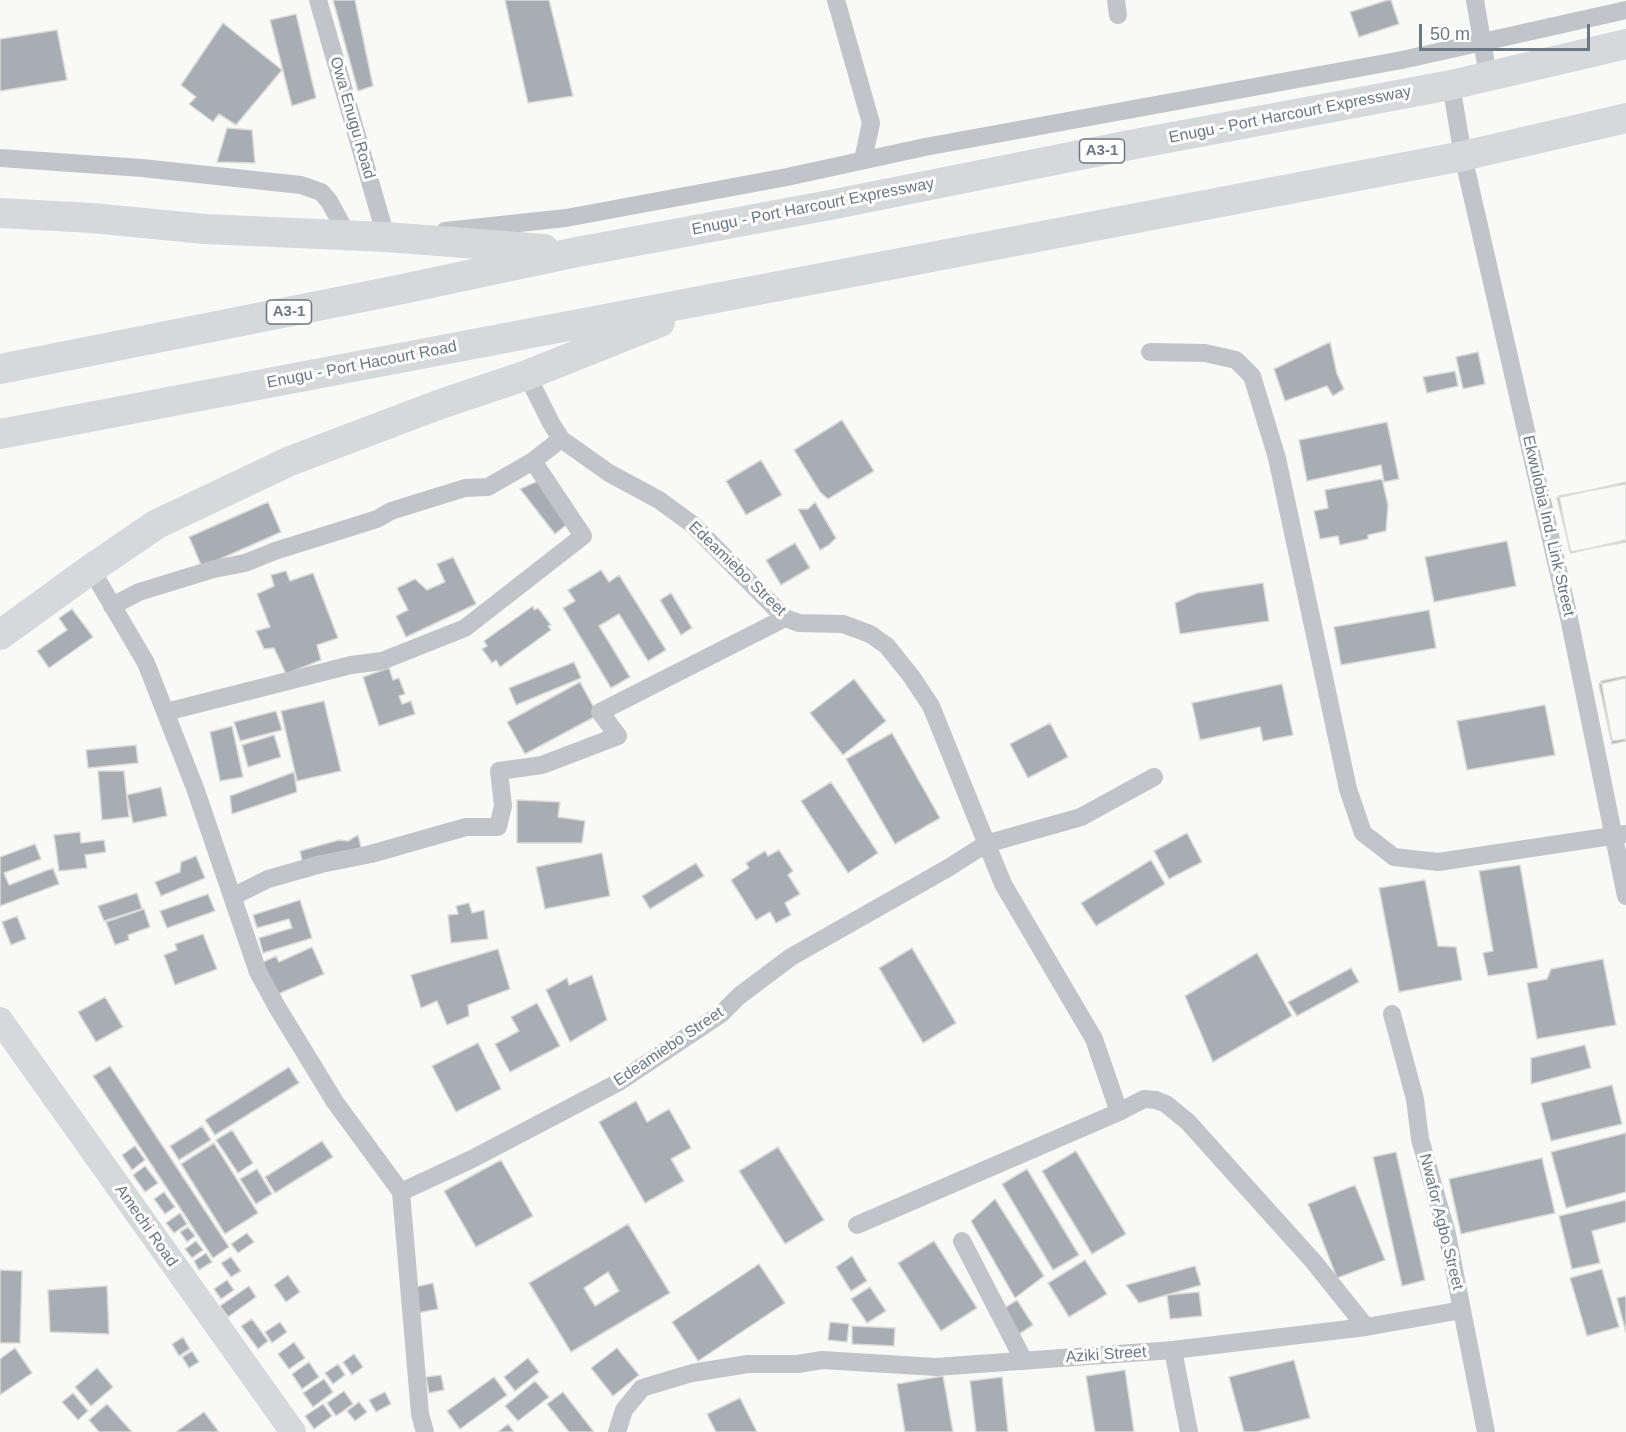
<!DOCTYPE html>
<style>
body{margin:0}
#map{position:relative;width:1626px;height:1432px;overflow:hidden;background:#f9f9f7;font-family:Arial,sans-serif}
canvas{display:block}
.scale{position:absolute;left:1419px;top:24px;width:171px;height:27px;box-sizing:border-box;border:3px solid #6c7884;border-top:0;padding-left:8px;font-size:18px;line-height:21px;white-space:nowrap;color:#6c7884;-webkit-text-stroke:4px #fff;paint-order:stroke}
</style>
<div id="map">
<canvas width="1626" height="1432"></canvas>
<div class="scale">50 m</div>
</div>
<script>
const g = document.querySelector('canvas').getContext('2d');
g.lineJoin = 'round';
function paint(path, color) { g.fillStyle = color; g.fill(path, 'evenodd'); }
const poly = rows => new Path2D(rows.map(r => 'M' + r).join(''));
function strokePath(path, color, width, dash) { g.strokeStyle = color; g.lineWidth = width; g.lineCap = dash ? 'butt' : 'round'; g.setLineDash(dash || []); g.stroke(path); }
function label(font, color, halo, rows, align = 'center') {
  g.font = font + ' Arial,sans-serif'; g.lineWidth = 6; g.setLineDash([]); g.textBaseline = 'middle'; g.strokeStyle = halo; g.fillStyle = color; for (const [text, x, y, turn = 0] of rows) {
    g.save(); g.translate(x, y); g.rotate((+turn || 0) * Math.PI / 180); g.textAlign = isNaN(turn) ? turn : align; if (halo) g.strokeText(text, 0, 0); g.fillText(text, 0, 0); g.restore();
  }
}
const building = poly([
 [333,0,355,0,373,86,358,91,333,0],
 [505,0,549,0,573,96,528,103,505,0],
 [1388,0,1391,0,1399,24,1359,37,1350,12,1388,0],
 [296,14,316,98,292,106,270,20,296,14],
 [223,23,282,70,236,125,219,114,213,122,189,104,196,97,181,85,223,23],
 [57,30,67,80,0,91,0,39,57,30],
 [227,128,252,130,255,163,217,162,227,128],
 [1330,342,1337,374,1344,389,1333,396,1327,386,1285,401,1274,369,1330,342],
 [1478,352,1485,384,1463,389,1456,357,1478,352],
 [1455,371,1458,386,1427,393,1423,377,1455,371],
 [842,420,874,471,828,499,820,492,794,450,842,420],
 [1387,422,1399,479,1384,482,1381,465,1307,481,1299,440,1387,422],
 [761,460,782,495,746,515,726,481,761,460],
 [1382,479,1388,505,1386,531,1368,535,1368,539,1340,545,1338,536,1320,539,1314,511,1328,508,1325,490,1382,479],
 [538,481,570,522,555,534,520,489,538,481],
 [1626,482,1626,540,1571,553,1557,498,1626,482],
 [1626,484,1626,542,1570,552,1559,496,1626,484],
 [268,502,281,532,202,567,189,537,268,502],
 [815,502,836,538,829,545,820,550,798,509,808,509,815,502],
 [1507,541,1516,586,1434,602,1425,557,1507,541],
 [795,543,810,568,781,585,766,560,795,543],
 [453,557,476,604,406,637,396,616,408,610,397,588,415,579,427,590,445,582,437,564,453,557],
 [601,570,609,582,619,575,666,650,648,661,619,614,599,626,630,677,611,688,563,608,575,601,568,590,601,570],
 [286,571,290,581,313,573,338,638,317,645,321,660,286,674,274,648,264,649,256,631,270,627,257,594,274,586,271,575,286,571],
 [1263,583,1269,621,1180,634,1175,603,1197,593,1263,583],
 [671,593,692,628,681,635,660,600,671,593],
 [533,606,534,610,538,608,551,625,548,626,551,630,500,667,496,660,492,663,482,649,487,646,484,641,533,606],
 [72,609,93,637,49,668,37,651,67,630,59,618,72,609],
 [1429,610,1436,648,1341,665,1334,627,1429,610],
 [574,662,581,678,516,705,509,688,574,662],
 [389,668,393,680,399,678,405,694,399,696,402,704,411,701,415,714,379,726,363,677,389,668],
 [1626,676,1626,739,1612,741,1601,681,1626,676],
 [1626,678,1626,741,1612,744,1599,684,1626,678],
 [854,679,886,721,843,755,810,713,854,679],
 [580,682,598,715,525,754,507,722,580,682],
 [1282,684,1293,735,1263,741,1260,727,1200,740,1192,703,1282,684],
 [324,701,341,771,297,781,281,711,324,701],
 [1545,705,1555,755,1467,770,1457,721,1545,705],
 [276,711,282,730,240,741,234,722,276,711],
 [1050,723,1068,757,1028,778,1010,744,1050,723],
 [232,726,243,777,220,781,210,732,232,726],
 [892,733,940,818,895,844,846,759,892,733],
 [274,735,281,757,248,767,242,745,274,735],
 [136,745,138,763,88,768,86,750,136,745],
 [98,771,124,771,129,817,102,820,98,771],
 [294,772,297,792,232,814,230,796,294,772],
 [831,782,878,853,848,873,801,801,831,782],
 [161,787,167,816,133,823,127,795,161,787],
 [517,800,560,802,558,817,585,821,582,843,517,843,517,800],
 [80,832,81,843,104,840,106,852,85,855,87,868,59,871,54,835,80,832],
 [1187,833,1202,862,1169,879,1154,851,1187,833],
 [358,835,362,851,303,865,300,851,339,840,348,841,358,835],
 [35,844,41,859,4,873,9,885,53,868,59,884,0,906,0,857,35,844],
 [779,850,793,871,788,875,800,894,785,903,791,915,776,923,770,912,756,920,731,880,749,868,746,863,765,851,768,856,779,850],
 [602,853,610,896,545,909,536,867,602,853],
 [196,856,205,878,161,896,155,882,180,872,181,862,196,856],
 [1151,860,1165,884,1096,926,1081,903,1151,860],
 [696,863,704,876,650,909,642,896,696,863],
 [1520,865,1538,968,1488,976,1483,953,1493,951,1479,871,1520,865],
 [1425,880,1438,946,1456,947,1462,980,1399,992,1379,888,1425,880],
 [137,893,142,909,104,921,98,906,137,893],
 [208,894,215,911,167,928,160,911,208,894],
 [300,900,312,938,263,953,259,938,292,928,289,919,257,928,253,915,300,900],
 [469,903,472,913,484,910,488,939,451,943,448,915,458,914,456,906,469,903],
 [144,909,150,927,128,935,129,940,115,945,106,922,144,909],
 [17,916,26,939,11,945,2,922,17,916],
 [203,934,217,969,175,985,164,955,177,950,175,944,203,934],
 [312,947,324,974,276,995,261,963,276,956,279,962,312,947],
 [912,948,956,1023,923,1043,879,968,912,948],
 [498,949,510,989,468,1005,469,1016,447,1025,437,1001,421,1008,411,975,498,949],
 [1257,953,1292,1016,1213,1062,1185,996,1257,953],
 [1603,959,1616,1025,1537,1039,1527,983,1547,979,1551,969,1603,959],
 [1351,968,1359,982,1297,1016,1288,1002,1351,968],
 [592,975,607,1020,570,1042,546,990,567,978,569,985,592,975],
 [105,997,123,1027,96,1042,78,1012,105,997],
 [537,1003,560,1046,510,1072,495,1044,519,1031,511,1017,537,1003],
 [478,1043,501,1089,456,1112,432,1066,478,1043],
 [1585,1045,1591,1068,1531,1084,1531,1058,1585,1045],
 [110,1066,229,1247,213,1258,93,1076,110,1066],
 [289,1067,299,1083,215,1135,205,1120,289,1067],
 [1612,1085,1622,1124,1551,1141,1541,1103,1612,1085],
 [636,1101,647,1122,669,1109,691,1148,671,1159,684,1181,645,1203,599,1122,636,1101],
 [202,1126,211,1140,179,1160,170,1146,202,1126],
 [232,1130,253,1163,238,1173,216,1140,232,1130],
 [1626,1133,1626,1192,1566,1208,1551,1152,1626,1133],
 [322,1141,333,1157,275,1193,265,1177,322,1141],
 [214,1143,258,1213,225,1234,181,1164,214,1143],
 [135,1146,145,1160,132,1170,122,1155,135,1146],
 [778,1147,824,1220,785,1244,739,1171,778,1147],
 [1076,1151,1126,1234,1092,1254,1042,1171,1076,1151],
 [1396,1152,1425,1280,1402,1286,1373,1157,1396,1152],
 [1542,1158,1555,1213,1461,1234,1449,1179,1542,1158],
 [501,1160,533,1216,476,1247,444,1191,501,1160],
 [145,1166,158,1183,145,1192,133,1175,145,1166],
 [257,1169,272,1194,256,1204,240,1179,257,1169],
 [1027,1169,1079,1255,1053,1270,1002,1184,1027,1169],
 [1355,1185,1385,1260,1337,1278,1308,1204,1355,1185],
 [164,1192,175,1207,165,1214,154,1199,164,1192],
 [995,1199,1044,1276,1015,1298,971,1221,995,1199],
 [1626,1200,1626,1222,1592,1231,1600,1263,1572,1269,1559,1216,1626,1200],
 [180,1213,187,1224,174,1233,166,1223,180,1213],
 [628,1224,670,1293,571,1352,529,1283,628,1224],
 [608,1272,619,1291,595,1306,584,1288,608,1272],
 [188,1227,195,1236,187,1242,180,1232,188,1227],
 [247,1233,254,1242,238,1253,231,1244,247,1233],
 [196,1241,203,1250,192,1258,185,1249,196,1241],
 [934,1241,977,1308,941,1331,898,1263,934,1241],
 [206,1253,212,1262,199,1270,194,1261,206,1253],
 [852,1256,867,1281,851,1291,836,1267,852,1256],
 [231,1257,241,1271,231,1277,221,1263,231,1257],
 [1085,1260,1107,1294,1069,1317,1048,1283,1085,1260],
 [759,1264,785,1303,698,1361,672,1322,759,1264],
 [1195,1266,1201,1285,1139,1303,1126,1285,1195,1266],
 [1602,1269,1619,1327,1587,1336,1570,1278,1602,1269],
 [0,1270,22,1271,20,1343,0,1343,0,1270],
 [288,1275,300,1292,286,1302,274,1285,288,1275],
 [227,1280,234,1290,221,1299,214,1289,227,1280],
 [433,1283,438,1309,417,1313,411,1288,433,1283],
 [107,1286,109,1334,50,1332,48,1290,107,1286],
 [249,1286,256,1297,228,1317,220,1306,249,1286],
 [870,1287,886,1311,867,1323,851,1299,870,1287],
 [1199,1292,1202,1316,1170,1319,1167,1295,1199,1292],
 [1626,1296,1626,1333,1617,1298,1626,1296],
 [1017,1300,1033,1325,1019,1334,1003,1309,1017,1300],
 [252,1319,268,1341,258,1349,241,1326,252,1319],
 [280,1322,287,1332,272,1343,265,1332,280,1322],
 [830,1322,849,1324,847,1342,828,1340,830,1322],
 [852,1326,895,1328,894,1346,852,1344,852,1326],
 [183,1337,190,1349,179,1356,172,1344,183,1337],
 [294,1342,305,1358,289,1369,278,1354,294,1342],
 [15,1348,32,1373,0,1395,0,1359,15,1348],
 [617,1348,639,1375,613,1396,591,1368,617,1348],
 [192,1351,199,1362,189,1368,182,1357,192,1351],
 [354,1354,363,1367,352,1375,343,1362,354,1354],
 [528,1358,539,1372,515,1391,504,1377,528,1358],
 [1294,1360,1310,1418,1256,1432,1244,1432,1229,1377,1294,1360],
 [309,1362,319,1377,302,1389,292,1374,309,1362],
 [338,1364,345,1375,333,1384,325,1373,338,1364],
 [97,1368,113,1387,91,1406,75,1387,97,1368],
 [1125,1370,1134,1432,1095,1432,1086,1376,1125,1370],
 [441,1375,444,1390,429,1393,426,1377,441,1375],
 [943,1376,953,1432,905,1432,897,1384,943,1376],
 [494,1377,507,1395,460,1429,447,1411,494,1377],
 [1002,1377,1008,1432,976,1432,970,1381,1002,1377],
 [324,1379,333,1392,313,1407,303,1393,324,1379],
 [535,1381,549,1397,518,1421,505,1406,535,1381],
 [344,1391,353,1404,336,1416,327,1403,344,1391],
 [385,1392,391,1404,376,1412,369,1400,385,1392],
 [563,1392,594,1432,569,1432,547,1404,563,1392],
 [73,1393,88,1411,78,1420,62,1402,73,1393],
 [740,1398,757,1432,716,1432,707,1414,740,1398],
 [359,1402,367,1412,355,1421,347,1411,359,1402],
 [107,1404,132,1432,99,1432,89,1420,107,1404],
 [323,1404,332,1416,314,1429,305,1416,323,1404],
 [204,1412,219,1432,178,1432,177,1431,204,1412],
 [508,1424,514,1432,498,1432,508,1424]
]);
const minor = poly([
 [318,0,386,237,393,236],
 [836,0,871,123,863,160],
 [1116,0,1118,15],
 [1475,0,1488,76],
 [1451,85,1463,156,1569,618,1626,896],
 [0,158,142,168,301,185,321,192,329,201,348,236],
 [445,231,566,218,787,177,925,147,1402,60,1626,10],
 [1150,352,1205,353,1236,360,1252,376,1277,458,1348,789,1363,833,1394,857,1438,862,1626,834],
 [527,375,551,423,561,439,609,473,659,500,692,524,785,618,799,623,843,624,870,634,887,646,911,676,931,706,1003,884,1094,1039,1119,1112],
 [91,569,146,663,195,788,258,972,277,1007,335,1102,401,1192,420,1414,425,1432],
 [112,606,139,592,214,569,245,563,275,551,377,519,391,511,465,488,488,487,533,461],
 [166,712,351,665,382,661,465,628,583,536,533,461,561,439],
 [234,896,268,879,321,864,371,854,466,827,498,827,503,806,499,771,542,765,618,736,600,712,785,618],
 [1392,1014,1415,1099,1420,1139,1447,1234,1486,1432],
 [401,1192,472,1159,619,1082,721,1014,739,996,791,957,948,868,986,844,1081,817,1154,777],
 [857,1225,1119,1112,1144,1099,1156,1100,1166,1104,1188,1122,1313,1261,1366,1327],
 [962,1241,1024,1361],
 [1173,1350,1189,1432],
 [617,1432,624,1410,642,1388,692,1373,748,1364,798,1364,822,1360,936,1367,1173,1350,1366,1327,1462,1310]
]);
const secondary = poly([
 [0,1020,293,1432]
]);
const trunk = poly([
 [0,213,92,218,205,229,386,237,544,249],
 [0,369,393,291,577,252,830,205,1130,145,1451,85,1626,44],
 [0,434,1463,156,1626,118],
 [0,635,91,569,157,524,290,461,438,405,527,375,660,322]
]);
const shields = [
 [1102,151,45],
 [289,312,45]
];
const shieldNames = [
 ["A3-1",1102,151],
 ["A3-1",289,312]
];
const streetNames = [
 ["Enugu - Port Harcourt Expressway",1290,115,-11],
 ["Owa Enugu Road",352,118,74],
 ["Enugu - Port Harcourt Expressway",813,207,-11],
 ["Enugu - Port Hacourt Road",362,365,-11],
 ["Ekwulobia Ind. Link Street",1548,526,77],
 ["Edeamiebo Street",737,569,44],
 ["Edeamiebo Street",669,1047,-34],
 ["Nwafor Agbo Street",1441,1222,76],
 ["Amechi Road",146,1226,55],
 ["Aziki Street",1106,1355,-4]
];
paint(building, '#a7adb3');
strokePath(building, '#dbdbd9', 1.5);
strokePath(minor, '#c1c4c8', 18);
strokePath(secondary, '#d6d9dc', 26);
strokePath(trunk, '#d6d9dc', 30);
for (const [x, y, w] of shields) { const box = new Path2D(); box.roundRect(x - w / 2, y - 12, w, 24, 4.5); g.fillStyle = '#fff'; g.fill(box); strokePath(box, '#6c7884', 1.5); }
label('bold 15px', '#6c7884', null, shieldNames);
label('16px', '#6c7884', '#fff', streetNames);
</script>
